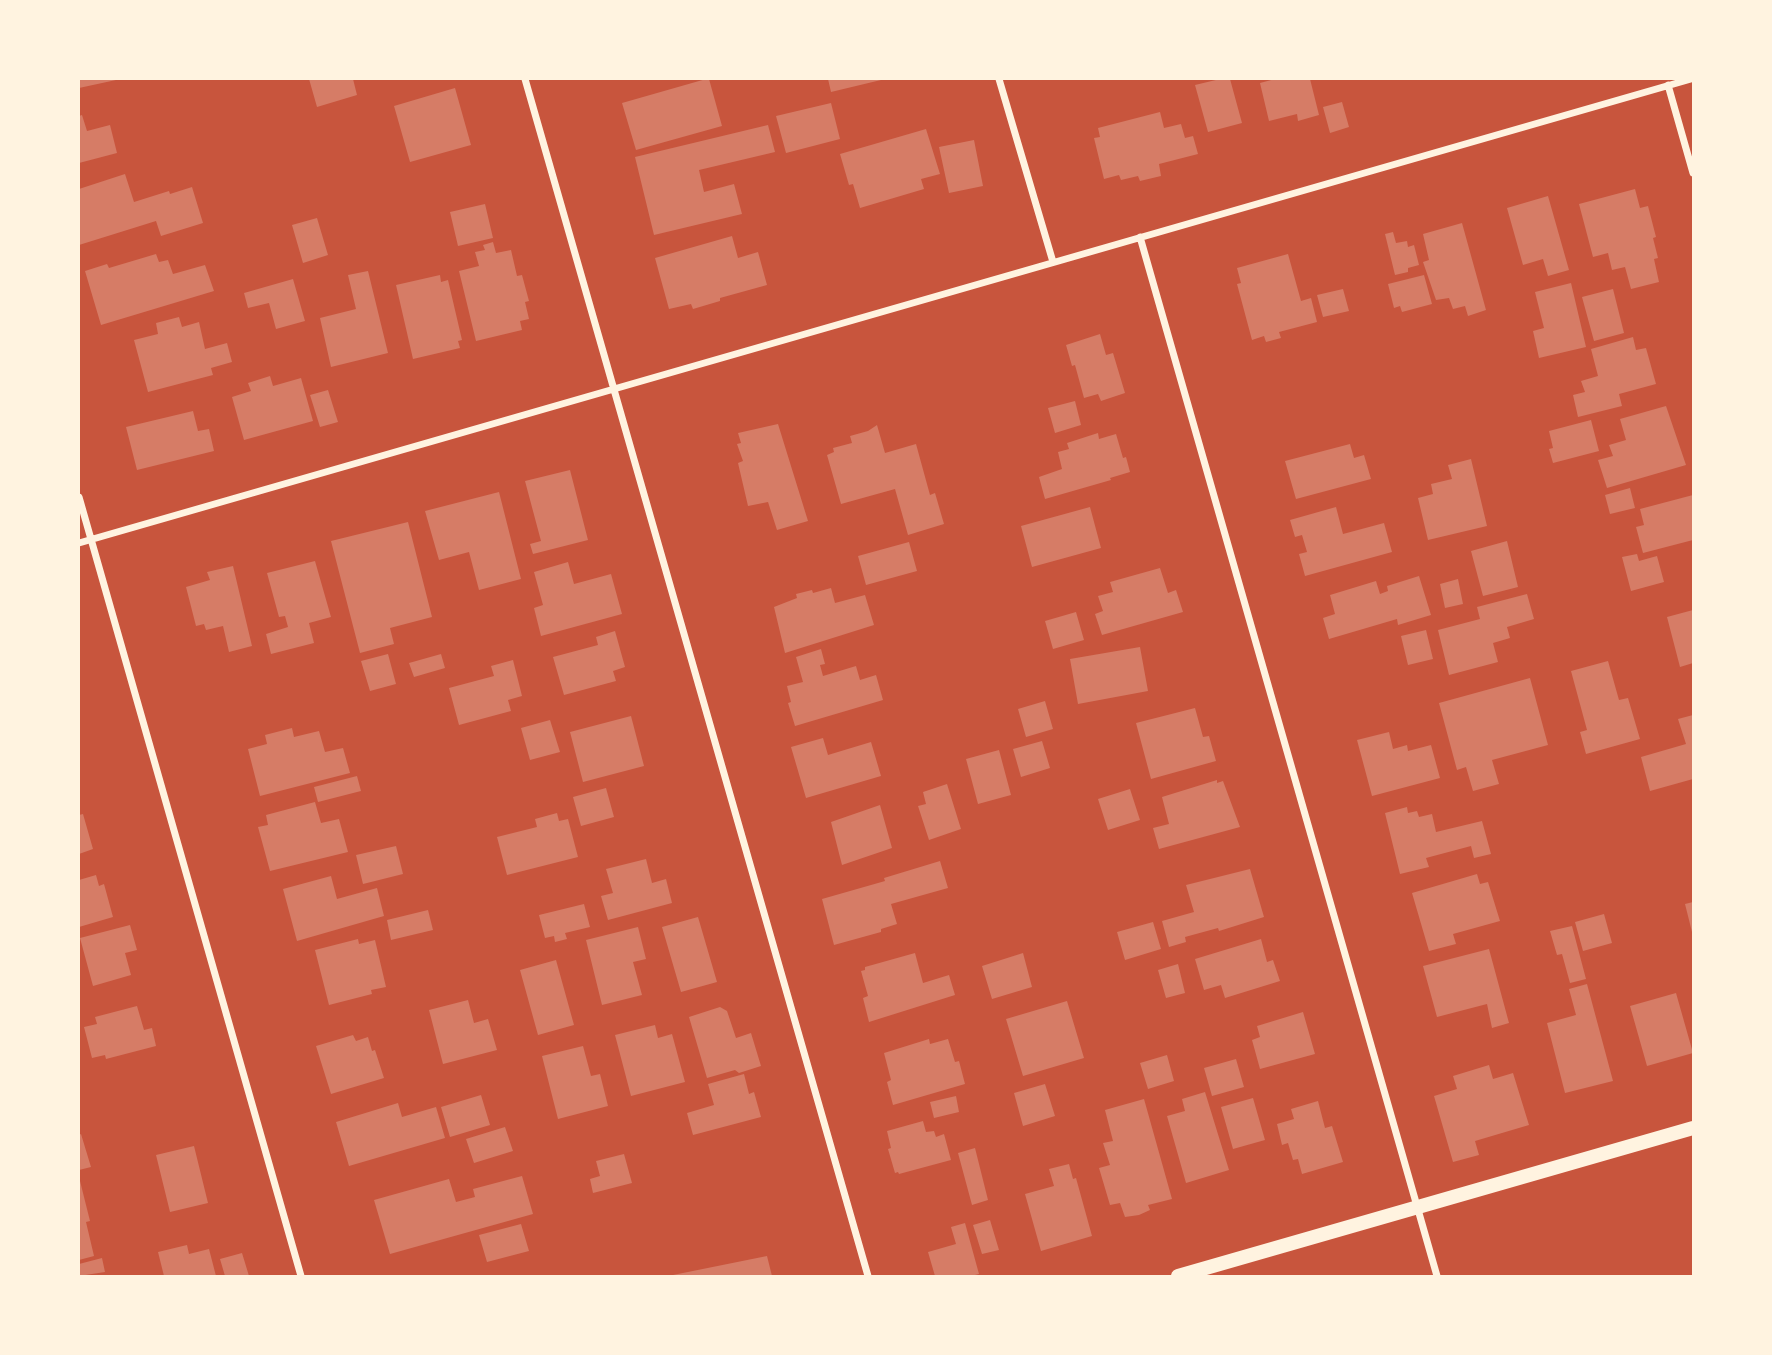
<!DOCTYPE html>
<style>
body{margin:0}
#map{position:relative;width:1772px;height:1355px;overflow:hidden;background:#c8553d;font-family:Montserrat,sans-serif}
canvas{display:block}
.frame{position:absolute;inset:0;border:80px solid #fff3e0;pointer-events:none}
</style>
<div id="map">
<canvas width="1772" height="1355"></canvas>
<div class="frame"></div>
</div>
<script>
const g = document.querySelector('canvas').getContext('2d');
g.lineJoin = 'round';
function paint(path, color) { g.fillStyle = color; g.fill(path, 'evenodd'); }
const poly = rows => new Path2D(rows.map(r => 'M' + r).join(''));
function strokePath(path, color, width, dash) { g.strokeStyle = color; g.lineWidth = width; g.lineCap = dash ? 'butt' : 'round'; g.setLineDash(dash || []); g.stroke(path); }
const building = poly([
 [79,79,116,79,116,80,79,88],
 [309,79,353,79,357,95,317,107],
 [706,79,709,79,722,126,636,150,622,103],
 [828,79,880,79,881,80,831,92],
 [1220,79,1230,79,1242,123,1208,132,1195,85],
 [1275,79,1310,79,1319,115,1298,121,1297,114,1269,121,1260,83],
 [455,88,471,145,410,162,394,106],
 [1342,102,1349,127,1330,133,1323,107],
 [831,103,840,139,786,153,776,116],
 [1160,112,1164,128,1181,124,1185,138,1193,136,1198,154,1159,164,1161,176,1140,181,1138,176,1121,180,1119,175,1104,179,1094,138,1100,137,1098,128],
 [82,115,87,131,110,125,117,153,79,163,79,116],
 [768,125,775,152,699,170,704,192,734,184,742,214,654,235,635,157],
 [926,129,940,174,921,179,924,189,860,208,853,184,849,185,840,154],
 [974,140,983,186,949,193,939,147],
 [125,174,134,202,169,191,170,194,192,187,203,223,161,236,156,221,79,245,79,189],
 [1635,189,1640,208,1648,206,1656,237,1653,238,1658,258,1654,259,1659,282,1631,289,1625,267,1612,270,1608,253,1593,257,1579,204],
 [1548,196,1569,270,1548,276,1543,259,1523,265,1507,208],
 [485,204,493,238,458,246,450,212],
 [317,218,328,255,303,263,292,225],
 [1462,223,1486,310,1468,316,1465,306,1453,309,1449,298,1436,300,1423,262,1429,260,1423,234],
 [1393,232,1396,243,1407,241,1408,247,1414,245,1419,265,1408,268,1408,272,1395,275,1385,234],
 [732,236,738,258,758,252,767,285,720,298,720,301,693,309,691,304,669,309,655,258],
 [493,242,496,253,511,250,517,276,522,275,529,301,525,302,529,319,520,321,522,330,476,341,459,271,479,266,475,252,485,250,483,245],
 [156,254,159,262,168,260,173,274,205,265,214,291,101,325,85,271,107,264,109,268],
 [1288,254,1301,301,1311,298,1317,322,1279,332,1281,338,1266,342,1264,336,1252,340,1237,284,1241,283,1237,268],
 [368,271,388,353,331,367,320,318,356,309,348,275],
 [440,275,441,282,448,280,462,340,458,341,460,348,413,359,396,285],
 [1424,275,1432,304,1402,312,1400,306,1394,308,1388,284],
 [293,279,305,321,276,329,269,303,248,308,244,293],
 [1571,283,1586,347,1539,358,1533,331,1544,328,1535,292],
 [1343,289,1349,311,1323,317,1317,295],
 [1613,289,1624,333,1594,341,1582,297],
 [179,317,182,327,199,322,205,349,227,343,232,362,211,368,213,375,148,392,134,340,158,334,156,323],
 [1100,334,1106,355,1113,353,1125,393,1101,401,1098,394,1084,398,1075,365,1072,366,1066,345],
 [1633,337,1636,350,1646,348,1656,384,1619,394,1622,406,1578,417,1573,395,1585,392,1581,381,1598,376,1591,349],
 [270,376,273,386,301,378,313,421,244,440,232,397,251,391,248,383],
 [328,390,338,422,320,427,310,395],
 [1075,401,1081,425,1055,433,1048,408],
 [1666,406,1686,465,1607,488,1598,460,1613,456,1609,445,1626,440,1620,419],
 [193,411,198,431,209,429,214,451,137,470,126,427],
 [1591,420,1599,451,1553,463,1549,449,1553,448,1549,431],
 [778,424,808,521,777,530,768,502,748,506,738,463,743,461,737,444,741,443,738,433],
 [877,425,885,453,916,444,930,495,935,493,944,524,908,535,895,489,841,504,827,455,834,452,833,448,852,443,850,436,868,431],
 [1098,433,1099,439,1116,434,1123,458,1126,457,1130,472,1110,478,1111,480,1045,499,1039,477,1062,469,1058,452,1069,449,1067,443],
 [1350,444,1354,458,1364,455,1371,479,1296,499,1285,461],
 [1471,459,1487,526,1428,540,1418,498,1433,494,1431,484,1452,479,1448,465],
 [570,470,588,540,533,554,530,544,541,541,525,481],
 [1630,488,1635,508,1610,514,1605,495],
 [499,492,521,579,479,590,469,552,439,560,425,511],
 [1693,495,1693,540,1643,553,1636,527,1644,525,1640,509],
 [1090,507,1101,548,1032,567,1021,526],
 [1336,507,1343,534,1384,523,1392,552,1305,576,1299,554,1307,552,1302,535,1295,537,1290,520],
 [408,522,432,617,390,628,394,644,360,653,331,541],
 [1507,541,1518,587,1483,596,1471,551],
 [909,542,917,571,866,585,858,556],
 [1637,554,1639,561,1657,556,1664,582,1631,591,1622,557],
 [315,561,331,617,309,623,314,643,271,654,266,634,288,627,285,616,279,617,267,573],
 [568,562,574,584,611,574,622,614,541,636,534,608,543,605,534,572],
 [233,566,252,646,229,652,223,626,206,630,204,624,196,626,186,587,210,580,207,572],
 [1160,568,1168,593,1176,590,1183,612,1102,635,1095,614,1103,611,1098,596,1113,592,1110,582],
 [1419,576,1431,615,1398,625,1397,619,1329,639,1323,618,1335,614,1330,595,1376,581,1380,594,1388,591,1387,586],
 [1458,579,1463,604,1445,608,1440,584],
 [831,588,835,603,865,595,874,625,785,653,774,607,797,598,796,594,812,590,813,593],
 [1527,594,1534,619,1507,627,1510,638,1493,643,1498,662,1449,675,1438,630,1480,619,1477,607],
 [1693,610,1693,663,1680,667,1667,617],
 [1076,612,1084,640,1053,649,1045,621],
 [1426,630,1433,659,1408,665,1401,636],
 [615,631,625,667,613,671,616,681,564,695,553,657,598,645,596,637],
 [1140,647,1148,691,1078,704,1070,659],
 [821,649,825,664,820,665,823,676,856,666,860,680,876,675,883,700,795,726,788,703,791,702,787,686,803,682,796,657],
 [388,654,396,684,370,691,361,661],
 [441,654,445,668,414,677,409,663],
 [513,660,522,696,508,700,511,711,459,725,449,688,494,676,491,666],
 [1608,661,1619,700,1628,698,1640,739,1586,754,1580,732,1587,730,1571,671],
 [1530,678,1548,745,1492,760,1499,784,1473,791,1466,767,1457,770,1439,703],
 [1045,701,1053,729,1026,737,1018,709],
 [1195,708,1203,737,1209,736,1216,761,1151,779,1136,723],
 [1693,715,1693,779,1650,791,1641,757,1686,744,1678,719],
 [631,716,644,766,583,782,570,732],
 [550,720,560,752,530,760,521,728],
 [292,728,294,737,319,731,325,752,343,748,350,773,260,796,248,749,267,744,265,735],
 [1389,732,1393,749,1407,745,1408,751,1431,745,1440,778,1372,796,1357,740],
 [823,738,828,755,871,742,881,776,806,798,791,747],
 [1042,741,1050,768,1021,777,1013,749],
 [999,750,1011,795,978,804,966,759],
 [357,776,361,791,318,802,314,787],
 [1217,780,1217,783,1223,781,1240,827,1159,849,1153,828,1169,824,1162,797],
 [947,784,961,829,929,840,918,806,926,804,923,792],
 [606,788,614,817,581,826,573,797],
 [1130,789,1140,820,1108,830,1098,799],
 [315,802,321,823,339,819,348,852,270,871,258,827,268,825,266,815],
 [880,805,892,848,842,865,831,822],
 [1407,807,1408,813,1417,811,1419,817,1432,814,1436,832,1482,821,1491,854,1474,858,1471,846,1426,858,1429,867,1400,874,1385,813],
 [557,813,559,821,568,819,578,857,507,875,497,837,537,827,535,819],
 [83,814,93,849,79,854,79,815],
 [396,846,403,874,363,884,356,855],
 [646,859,652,883,666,879,672,903,608,920,601,896,613,893,606,869],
 [940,861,948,888,891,904,897,924,881,929,881,932,834,945,822,899,885,881,884,878],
 [1250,869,1264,917,1219,931,1218,928,1185,937,1186,942,1169,947,1162,921,1194,912,1186,885],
 [1477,874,1480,884,1488,882,1500,921,1453,934,1456,944,1429,951,1412,893],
 [96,875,99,886,104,884,113,917,79,927,79,880],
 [331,876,337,899,377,888,384,916,297,941,283,889],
 [1693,902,1693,932,1692,932,1685,904],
 [584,904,590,927,565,933,567,939,555,942,554,936,545,938,539,915],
 [428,910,433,930,391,940,387,920],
 [1604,914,1612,943,1583,951,1575,922],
 [698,917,717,982,681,992,662,927],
 [1153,922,1161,949,1125,960,1117,932],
 [130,925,137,950,125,953,131,975,93,986,80,938],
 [1572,926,1586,979,1570,983,1562,954,1557,955,1550,931],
 [638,927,646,959,633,962,642,995,602,1005,586,940],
 [358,939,359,944,375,940,386,987,371,990,372,994,329,1005,315,950],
 [1261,939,1267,962,1273,960,1280,981,1225,998,1221,985,1204,990,1195,959],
 [1489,949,1509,1023,1492,1028,1487,1004,1437,1017,1423,966],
 [915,953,923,983,949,975,955,995,869,1022,863,998,868,996,861,971,865,970,865,967],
 [1023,953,1032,987,992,999,982,966],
 [556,960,574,1025,538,1035,520,970],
 [1178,964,1185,993,1166,998,1158,970],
 [1587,984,1613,1081,1565,1093,1547,1023,1576,1015,1569,989],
 [1676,993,1693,1053,1647,1066,1630,1006],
 [468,1000,474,1023,488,1019,497,1050,443,1064,429,1010],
 [1067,1001,1084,1058,1023,1076,1006,1019],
 [137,1006,144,1030,152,1028,156,1046,106,1059,105,1055,92,1058,84,1027,97,1024,95,1017],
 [720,1007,727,1011,736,1038,751,1033,761,1066,739,1073,735,1070,707,1078,689,1017],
 [1303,1012,1315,1054,1260,1069,1252,1040,1260,1037,1257,1026],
 [655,1025,658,1038,672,1034,685,1082,631,1096,615,1035],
 [353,1035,356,1041,368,1037,372,1051,375,1050,384,1078,331,1094,316,1046],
 [929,1039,930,1044,948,1039,955,1062,959,1061,965,1084,893,1105,887,1082,891,1080,884,1053],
 [583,1046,591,1076,600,1074,608,1106,558,1119,542,1056],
 [1167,1055,1174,1081,1148,1089,1140,1063],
 [1236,1059,1244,1087,1212,1096,1204,1068],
 [1489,1065,1493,1079,1513,1073,1529,1125,1475,1141,1479,1155,1453,1162,1434,1096,1457,1089,1453,1076],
 [744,1074,749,1094,754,1092,761,1117,693,1135,687,1113,714,1105,708,1084],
 [1045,1084,1055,1116,1023,1126,1014,1093],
 [1205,1092,1229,1170,1186,1183,1167,1116,1185,1111,1182,1099],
 [481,1095,490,1125,450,1137,441,1107],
 [956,1096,959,1112,934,1118,930,1102],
 [1253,1098,1265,1140,1233,1149,1221,1107],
 [1144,1099,1172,1199,1148,1205,1150,1210,1139,1215,1125,1217,1120,1203,1110,1205,1099,1168,1110,1165,1103,1143,1113,1141,1105,1110],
 [1318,1101,1325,1128,1332,1126,1343,1162,1302,1174,1298,1159,1293,1160,1288,1143,1282,1145,1277,1124,1294,1119,1291,1109],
 [398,1103,402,1117,436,1107,445,1138,349,1166,336,1122],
 [923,1121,926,1132,934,1131,936,1137,944,1134,951,1160,899,1174,898,1172,895,1173,888,1149,891,1148,887,1131],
 [505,1127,513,1151,474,1163,466,1139],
 [81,1134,91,1167,79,1170,79,1135],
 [194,1146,208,1203,170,1212,156,1155],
 [975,1148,988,1200,972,1205,958,1153],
 [624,1154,632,1183,593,1193,590,1179,600,1176,596,1161],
 [1069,1164,1073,1179,1076,1178,1092,1236,1041,1251,1025,1194,1054,1186,1049,1169],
 [522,1176,533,1214,390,1254,374,1200,449,1179,456,1202,475,1197,473,1189],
 [80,1181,90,1221,86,1222,94,1256,79,1260],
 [990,1220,999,1250,982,1254,973,1225],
 [965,1223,979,1274,971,1276,935,1276,928,1252,956,1244,951,1227],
 [521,1224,529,1251,487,1262,479,1235],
 [187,1245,189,1254,209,1249,216,1276,164,1276,158,1252],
 [242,1253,249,1276,225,1276,220,1259],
 [767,1256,772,1276,673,1276,673,1275],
 [102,1258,105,1272,79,1276,79,1264]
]);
const minor = poly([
 [525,79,868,1276],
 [999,79,1053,262],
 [1668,85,1693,173],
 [1140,237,1437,1276],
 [79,497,301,1276],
 [79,543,1691,79]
]);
const secondary = poly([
 [1178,1276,1693,1128]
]);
paint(building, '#d67c66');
strokePath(minor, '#fff3e0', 7);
strokePath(secondary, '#fff3e0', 14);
</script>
